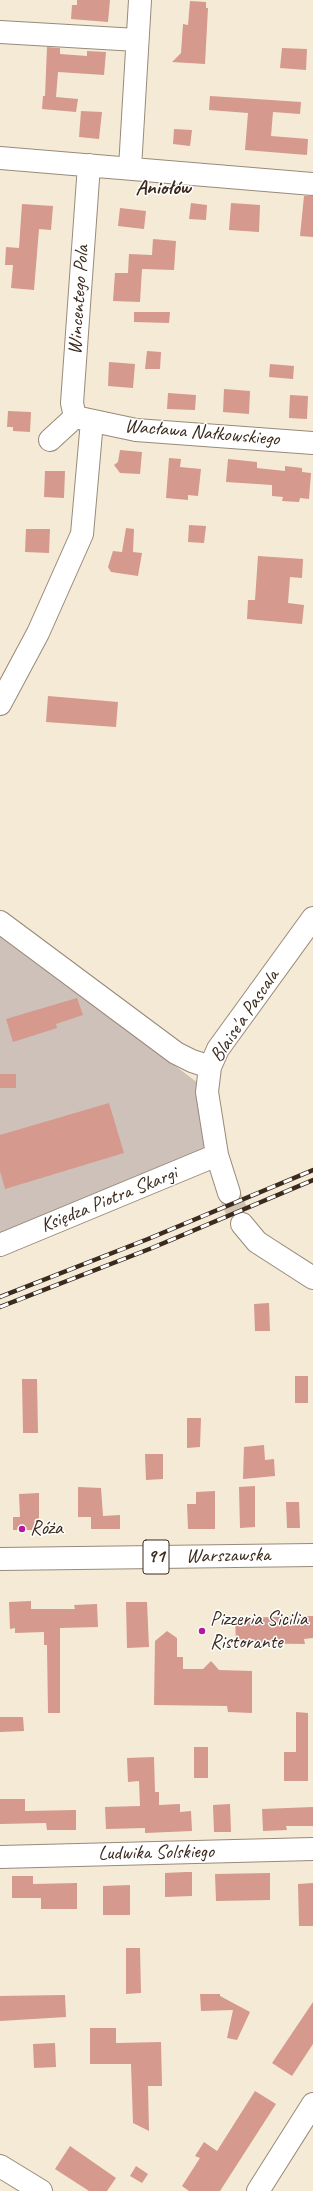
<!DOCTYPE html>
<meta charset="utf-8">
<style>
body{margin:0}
canvas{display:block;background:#f5ead5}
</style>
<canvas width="313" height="2191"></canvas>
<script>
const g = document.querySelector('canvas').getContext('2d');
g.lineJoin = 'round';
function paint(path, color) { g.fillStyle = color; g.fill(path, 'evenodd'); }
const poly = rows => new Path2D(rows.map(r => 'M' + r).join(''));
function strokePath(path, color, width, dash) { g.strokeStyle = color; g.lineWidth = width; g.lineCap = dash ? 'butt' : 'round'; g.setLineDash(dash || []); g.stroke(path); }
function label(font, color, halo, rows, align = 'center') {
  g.font = font + ' Caveat,sans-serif'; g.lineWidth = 3; g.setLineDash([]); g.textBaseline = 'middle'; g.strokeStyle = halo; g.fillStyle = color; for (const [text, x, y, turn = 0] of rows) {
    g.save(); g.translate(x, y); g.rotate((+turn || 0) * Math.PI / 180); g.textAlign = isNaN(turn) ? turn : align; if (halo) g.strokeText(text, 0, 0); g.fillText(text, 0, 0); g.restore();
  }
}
const industrial = poly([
 [0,934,198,1083,208,1152,0,1237]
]);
const building = poly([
 [77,0,110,0,108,22,71,19,72,5,77,5],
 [190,1,206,2,206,8,208,8,205,64,172,62,181,53,183,24,188,25],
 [47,47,60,48,60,54,87,56,87,51,106,52,104,75,58,72,56,97,78,99,76,112,42,109,43,96,45,96],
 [282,48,307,49,306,70,280,68],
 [210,96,301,102,300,114,273,112,271,136,308,139,307,155,245,150,248,113,209,110],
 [81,111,102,112,99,139,79,137],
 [174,129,192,130,190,146,173,144],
 [304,196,313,196,313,237,300,236],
 [191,203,207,205,206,220,189,219],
 [231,203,260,205,259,232,229,230],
 [22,204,53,206,51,230,39,229,34,290,11,288,13,265,5,265,6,247,19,248],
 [120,208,146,211,144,229,118,226],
 [153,239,176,241,174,270,142,269,140,302,113,301,115,273,128,273,129,254,152,255],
 [134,312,170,312,169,323,134,322],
 [147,351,161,352,160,369,145,369],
 [109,362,135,364,133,388,108,386],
 [270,364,294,366,293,379,269,377],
 [224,389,250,391,249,414,223,412],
 [168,393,196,395,195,410,167,409],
 [290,395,308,396,307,419,289,418],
 [8,411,31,412,30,432,13,431,13,427,7,427],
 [120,450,142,452,140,474,120,473,114,465,118,462],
 [169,458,181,459,180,467,201,469,198,496,188,495,188,500,166,498],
 [228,459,257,462,257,468,285,471,285,466,302,468,302,472,311,473,309,499,300,498,299,502,282,501,283,497,272,496,272,485,226,482],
 [45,471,65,471,64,498,44,497],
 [189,525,206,526,204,543,188,542],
 [126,528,134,529,133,552,142,553,138,576,111,572,108,567,113,551,122,552],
 [26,529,50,529,49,553,25,552],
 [258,556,303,559,302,578,290,577,288,603,304,605,302,624,247,619,248,600,255,600],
 [48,696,118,702,116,727,46,722],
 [77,998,83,1015,56,1024,57,1028,13,1042,6,1019],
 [0,1074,16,1074,16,1088,0,1088],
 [109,1103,124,1153,5,1189,0,1171,0,1135],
 [269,1303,270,1331,255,1331,254,1304],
 [295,1376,308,1376,308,1403,295,1403],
 [22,1379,37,1379,38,1433,23,1433],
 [187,1418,201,1418,200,1447,187,1448],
 [264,1445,265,1460,274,1459,275,1476,243,1479,244,1447],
 [145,1454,163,1454,163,1479,146,1480],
 [255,1486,255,1527,240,1528,239,1487],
 [78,1487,101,1488,103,1516,120,1515,120,1529,91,1529,91,1517,78,1517],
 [215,1491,215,1529,188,1529,187,1504,196,1504,196,1492],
 [39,1493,39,1530,13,1530,13,1517,20,1517,19,1494],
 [286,1502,299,1502,300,1528,287,1528],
 [31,1601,31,1609,75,1609,74,1605,97,1604,98,1627,60,1628,60,1713,48,1713,47,1645,44,1645,44,1632,15,1633,15,1628,10,1629,9,1602],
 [126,1602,147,1602,149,1647,127,1648],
 [313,1616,313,1638,304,1639,305,1644,236,1643,235,1618],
 [167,1631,177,1638,177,1657,183,1657,183,1669,203,1669,211,1661,219,1670,252,1671,252,1713,228,1712,227,1706,154,1705,155,1641],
 [296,1712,308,1713,308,1781,284,1781,284,1752,296,1752],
 [0,1717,23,1717,24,1731,0,1732],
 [194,1747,208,1747,208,1778,194,1778],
 [154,1757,155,1792,159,1792,159,1805,180,1804,180,1812,191,1811,192,1831,145,1833,145,1828,106,1829,105,1807,140,1806,139,1781,128,1782,127,1758],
 [0,1799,25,1799,25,1811,76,1810,76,1830,47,1830,46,1823,0,1824],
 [230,1804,231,1832,214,1832,213,1805],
 [313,1807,313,1826,286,1826,287,1830,263,1831,262,1809],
 [186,1872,192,1872,192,1896,165,1897,165,1873],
 [270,1873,270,1900,216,1901,215,1874],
 [12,1876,33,1876,33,1884,77,1883,77,1909,41,1909,41,1898,12,1898],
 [313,1883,313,1926,299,1926,298,1884],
 [130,1885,130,1915,103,1915,103,1886],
 [126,1948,140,1948,141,1993,126,1994],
 [200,1994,220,1994,220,1996,250,2012,237,2040,227,2038,233,2010,201,2011],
 [65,1995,66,2017,0,2021,0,1996],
 [313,2002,313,2044,292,2076,272,2063],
 [90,2028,116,2028,116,2043,161,2042,162,2086,148,2086,149,2131,133,2123,131,2064,90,2064],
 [55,2043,56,2067,34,2068,33,2044],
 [255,2091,276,2104,220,2191,189,2191,182,2186,200,2158,195,2156,204,2142,217,2151],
 [70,2146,116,2178,107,2191,89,2191,55,2169],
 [136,2166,148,2174,142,2183,130,2176]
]);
const minorTunnel = poly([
 [229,1193,242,1224]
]);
const minor = poly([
 [0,32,137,40],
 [0,158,313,184],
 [89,165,72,403,75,417,136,430,313,443],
 [130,168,140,0],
 [50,440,75,417],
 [0,704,38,633,82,534,92,421],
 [0,922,176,1053,192,1061,210,1067],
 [229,1193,217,1155,207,1092,210,1067,218,1049,313,918],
 [242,1224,257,1242,313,1278],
 [0,1245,217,1155],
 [0,1857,313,1849],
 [0,2166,41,2191],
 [258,2191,313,2104]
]);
const major = poly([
 [0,1559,313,1555]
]);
const rail = poly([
 [0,1297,148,1239,313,1170],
 [0,1307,152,1248,313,1180]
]);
const markers = [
 [22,1529,4,"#b5179e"],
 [202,1631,4,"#b5179e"]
];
const shields = [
 [156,1557,26]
];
const shieldNames = [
 ["91",156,1557]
];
const streetNames = [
 ["Wincentego Pola",79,300,-86],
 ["Wacława Nałkowskiego",202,433,5],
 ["Blaise'a Pascala",245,1016,-56],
 ["Księdza Piotra Skargi",109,1200,-22],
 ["Warszawska",228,1556,-1],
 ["Ludwika Solskiego",156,1853,-1]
];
const poiNames = [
 ["Róża",30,1529],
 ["Pizzeria Sicilia",210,1620],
 ["Ristorante",210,1643]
];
const neighbourhoodNames = [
 ["Aniołów",163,188]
];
paint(industrial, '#cec1ba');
paint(building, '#d5998e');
strokePath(minorTunnel, '#d0c4b0', 22, [22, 11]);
strokePath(minor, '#988a7a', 24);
strokePath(major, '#988a7a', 24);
strokePath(minor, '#fff', 22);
strokePath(major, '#fff', 22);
strokePath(rail, '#3b2a1e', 4.5);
strokePath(rail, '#fff', 3, [9]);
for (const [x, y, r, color] of markers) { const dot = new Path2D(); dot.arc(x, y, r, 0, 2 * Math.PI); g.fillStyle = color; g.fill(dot); strokePath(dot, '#fff', 1.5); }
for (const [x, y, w] of shields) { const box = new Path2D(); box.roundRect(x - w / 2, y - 17, w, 34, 3); g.fillStyle = '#fff'; g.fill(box); strokePath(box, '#3b2a1e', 1); }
label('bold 19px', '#3b2a1e', null, shieldNames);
label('20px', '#3b2a1e', '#fff', streetNames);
label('20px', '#3b2a1e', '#fff', poiNames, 'left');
label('bold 21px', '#3b2a1e', '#fff', neighbourhoodNames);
</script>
